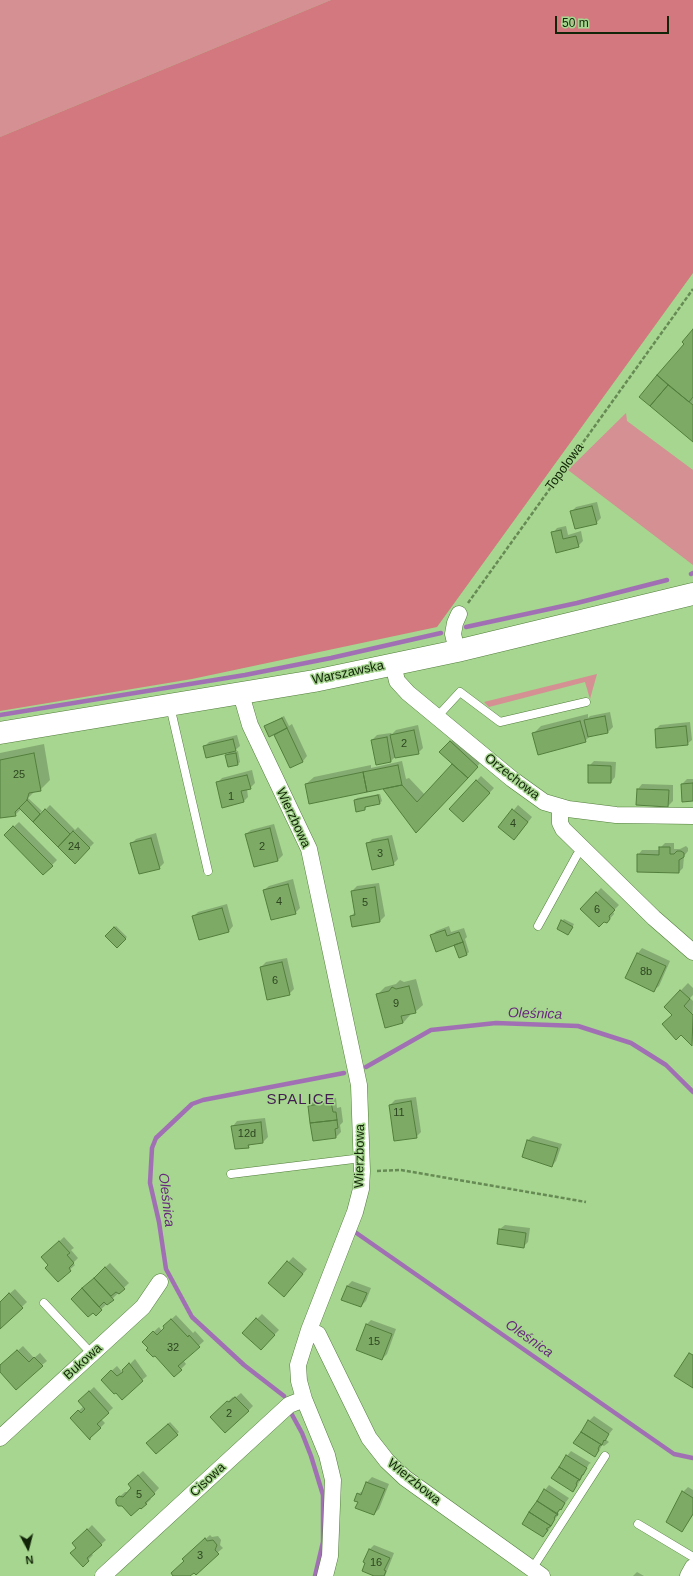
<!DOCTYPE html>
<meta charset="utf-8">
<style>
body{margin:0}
#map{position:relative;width:693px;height:1576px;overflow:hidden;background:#a6d68f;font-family:Arial,sans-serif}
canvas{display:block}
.north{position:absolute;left:8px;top:1528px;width:40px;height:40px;-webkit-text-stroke:3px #a6d68f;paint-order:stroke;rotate:173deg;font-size:11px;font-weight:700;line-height:16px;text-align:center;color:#132509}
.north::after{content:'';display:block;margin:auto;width:14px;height:18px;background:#132509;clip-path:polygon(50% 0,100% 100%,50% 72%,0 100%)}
.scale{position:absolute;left:555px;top:16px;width:114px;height:18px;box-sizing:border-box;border:2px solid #132509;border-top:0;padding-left:5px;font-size:12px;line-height:14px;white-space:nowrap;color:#132509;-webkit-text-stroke:3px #a6d68f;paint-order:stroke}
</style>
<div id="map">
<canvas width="693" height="1576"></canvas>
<div class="north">N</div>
<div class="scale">50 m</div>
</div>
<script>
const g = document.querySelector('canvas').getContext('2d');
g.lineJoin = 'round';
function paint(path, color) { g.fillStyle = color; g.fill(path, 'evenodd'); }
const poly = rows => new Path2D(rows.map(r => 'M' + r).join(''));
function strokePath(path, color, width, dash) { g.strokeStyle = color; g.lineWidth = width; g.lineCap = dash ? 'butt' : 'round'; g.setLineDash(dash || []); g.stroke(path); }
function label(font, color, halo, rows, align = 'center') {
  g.font = font + ' Arial,sans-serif'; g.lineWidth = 3; g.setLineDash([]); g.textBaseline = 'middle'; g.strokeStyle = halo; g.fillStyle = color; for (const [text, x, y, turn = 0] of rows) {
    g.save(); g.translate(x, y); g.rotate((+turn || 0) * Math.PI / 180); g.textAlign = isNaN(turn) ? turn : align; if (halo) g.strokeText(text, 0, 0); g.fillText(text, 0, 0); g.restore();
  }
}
const green = poly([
 [0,0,331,0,0,137],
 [626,413,627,421,693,470,693,565,568,470],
 [597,674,590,699,585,682,489,707,484,702]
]);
const forest = poly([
 [331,0,693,0,693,273,437,627,192,679,0,711,0,137]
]);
const shadow = poly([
 [693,330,693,441,658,376,686,344],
 [597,502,601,518,596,523,571,512,576,507],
 [566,526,568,535,581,531,583,541,578,546,557,551,553,533,557,528],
 [610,712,613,727,608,732,591,735,585,741,533,734,541,726,588,714,588,718,590,716],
 [284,716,289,726,292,724,307,756,303,761,291,767,276,735,279,732,265,726],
 [690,722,692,740,687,744,656,729,660,725],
 [418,725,423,748,418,753,396,756,391,761,372,740,377,735,391,733,392,734,396,730],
 [237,735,240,746,233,752,238,751,240,762,238,764,226,755,230,752,204,747,209,742],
 [455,737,482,761,424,825,385,789,386,787,306,784,314,777,371,765,371,768,402,761,406,779,409,778,425,795,453,764,441,752],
 [44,744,50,780,40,790,35,791,28,798,42,811,34,819,35,821,50,805,75,830,78,827,94,843,75,862,21,809,15,815,0,817,0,753],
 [594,761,616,762,615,777,611,782,589,766],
 [252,770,255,783,250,788,247,789,248,797,244,801,217,783,222,778],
 [481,776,494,788,468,816,450,809],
 [687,779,693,779,693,800,682,784],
 [642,784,673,785,673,801,668,806,638,789],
 [380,794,382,801,380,803,367,805,365,809,357,810,355,800,357,798],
 [518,805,532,817,519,834,500,827],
 [19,822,57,860,43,874,5,835],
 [274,824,283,855,278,860,254,866,246,834,251,830],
 [156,833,164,863,159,868,131,844,136,839],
 [392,835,398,859,393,864,367,844,372,839],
 [665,843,674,843,674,849,680,849,686,846,688,848,688,851,684,856,683,868,679,872,638,855,642,850,660,850,660,848],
 [293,879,300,908,295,913,264,890,269,886],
 [379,883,385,916,380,921,353,925,351,916,355,912,352,891,357,886],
 [601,888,619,905,613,911,614,914,607,922,581,909],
 [227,904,233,926,229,931,193,917,198,912],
 [564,919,574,924,570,932,562,921],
 [116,926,127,937,117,947,106,936],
 [449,926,451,932,464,928,467,937,465,939,469,952,467,954,455,944,431,936,436,931],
 [642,948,670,961,659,986,654,990,626,977,638,953],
 [287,958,294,989,289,994,261,967,266,962],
 [416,979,423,1005,415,1012,410,1013,410,1015,403,1023,377,995,385,987,396,984,400,980,404,982],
 [688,983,693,988,693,995,690,998,693,1001,692,1045,681,1033,673,1015,665,1007],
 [416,1097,421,1132,416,1137,390,1105,395,1100],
 [336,1098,337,1108,341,1107,343,1122,340,1125,341,1132,336,1137,309,1106,314,1101],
 [265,1118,268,1137,263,1142,251,1144,248,1147,233,1126,237,1121],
 [533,1136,562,1144,556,1161,552,1166,528,1140],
 [505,1225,530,1228,528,1242,523,1247,500,1229],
 [64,1237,74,1248,71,1250,78,1258,73,1263,75,1265,58,1280,50,1265,47,1253],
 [293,1257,307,1269,289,1291,270,1283],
 [110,1263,129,1283,96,1314,77,1294],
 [352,1281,371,1288,366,1301,361,1306,343,1299,347,1286],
 [15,1289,27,1302,0,1328,0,1302],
 [262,1314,279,1330,265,1344,243,1333],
 [176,1315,193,1333,195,1331,204,1341,183,1360,186,1364,174,1376,149,1348,148,1337,159,1327,162,1331,166,1328,164,1326],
 [371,1320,396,1329,387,1354,382,1359,367,1324],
 [23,1346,34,1358,40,1353,47,1361,42,1365,0,1370,0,1367],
 [135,1359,147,1376,142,1380,107,1375,117,1366,122,1372],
 [94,1387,113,1408,101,1419,105,1423,100,1428,71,1418,84,1406,79,1401],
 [241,1393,253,1406,248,1411,216,1412,233,1397,235,1398],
 [594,1416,613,1429,605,1439,609,1442,604,1446,602,1445,599,1451,594,1456,589,1421],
 [170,1422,179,1432,156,1453,148,1443],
 [571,1451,591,1463,589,1464,577,1486,573,1491,567,1456],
 [143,1471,159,1488,150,1498,151,1499,146,1504,117,1499,125,1492,128,1492,133,1488,129,1484],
 [372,1477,389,1484,379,1509,374,1514,359,1502,358,1494,364,1490,367,1482],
 [549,1485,569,1498,562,1507,558,1513,559,1514,551,1524,552,1525,548,1531,543,1536,523,1523,545,1490],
 [688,1487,693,1490,693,1515,682,1530,683,1492],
 [92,1525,106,1540,91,1553,93,1555,83,1565,77,1548,78,1539],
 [210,1535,212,1537,218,1536,221,1540,220,1545,223,1548,189,1576,174,1576,188,1555],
 [374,1545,394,1553,385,1576,374,1576,370,1549],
 [637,1572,644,1576,633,1576]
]);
const stream = poly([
 [691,574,693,573],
 [466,627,577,603,667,580],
 [0,715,245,675,331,658,441,633],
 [366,1067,431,1030,496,1023,578,1026,631,1043,666,1065,693,1092],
 [355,1232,674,1454,693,1458],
 [284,1396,244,1365,192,1317,166,1269,159,1222,150,1183,152,1148,156,1138,192,1104,203,1100,344,1073],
 [290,1411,302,1433,311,1456,323,1495,323,1542,315,1576]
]);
const building = poly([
 [693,329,693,397,689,402,657,375,684,344,682,342,693,329],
 [657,375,668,385,650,406,639,397,657,375],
 [668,385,693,405,693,442,650,406,668,385],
 [592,506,597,524,575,529,570,511,592,506],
 [561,530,563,539,576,536,579,547,556,553,551,532,561,530],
 [605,716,608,733,588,737,584,720,605,716],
 [282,718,287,728,269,737,264,726,282,718],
 [580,721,586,742,538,755,532,733,580,721],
 [686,726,688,745,656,748,655,729,686,726],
 [287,728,303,762,290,768,274,735,287,728],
 [414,730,419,754,395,758,390,735,414,730],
 [387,737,391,762,376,765,371,740,387,737],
 [233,739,236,751,206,758,203,746,233,739],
 [450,741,478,767,468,778,439,752,450,741],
 [34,753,41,791,29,793,27,800,15,812,16,816,0,818,0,760,34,753],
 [236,753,238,765,228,767,225,755,236,753],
 [452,764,468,778,416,833,383,789,402,785,417,802,452,764],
 [398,765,402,785,367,792,363,772,398,765],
 [588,765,611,766,611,783,588,783,588,765],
 [363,772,367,792,309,804,305,784,363,772],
 [247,775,251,789,241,791,244,802,222,808,216,782,247,775],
 [476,780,490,793,463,822,449,809,476,780],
 [693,783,693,801,682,802,681,784,693,783],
 [637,789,669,790,668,807,636,805,637,789],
 [378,795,380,804,365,807,365,810,356,812,354,800,378,795],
 [27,800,40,814,33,822,19,808,27,800],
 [45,809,70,834,58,847,33,822,45,809],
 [512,809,528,822,514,840,498,827,512,809],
 [13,826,53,866,43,875,4,835,13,826],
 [270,828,278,861,254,867,245,834,270,828],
 [73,831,90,848,75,864,58,847,73,831],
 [151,838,160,869,139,874,130,843,151,838],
 [388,839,394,865,372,870,366,843,388,839],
 [659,847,670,847,670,854,674,854,677,851,681,851,684,853,684,857,679,860,679,873,637,872,637,854,659,855,659,847],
 [288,884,296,914,271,920,263,890,288,884],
 [375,887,380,922,352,927,350,916,355,915,351,891,375,887],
 [596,892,615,910,609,916,610,919,607,923,604,922,599,927,580,909,596,892],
 [222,908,229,932,199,940,192,916,222,908],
 [561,920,573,927,568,935,557,929,561,920],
 [114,927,126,939,117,948,105,936,114,927],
 [445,930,447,936,459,932,463,942,436,952,430,935,445,930],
 [463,942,467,955,459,958,454,945,463,942],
 [637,953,666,966,654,992,625,978,637,953],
 [282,962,290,995,267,1000,260,967,282,962],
 [409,986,416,1013,401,1016,403,1023,385,1028,376,994,389,991,392,987,396,989,409,986],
 [680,990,690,999,684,1006,693,1015,692,1046,681,1035,676,1040,662,1024,672,1015,664,1007,680,990],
 [411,1101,417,1138,394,1141,389,1105,411,1101],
 [331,1102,333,1112,336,1112,337,1120,310,1123,308,1106,331,1102],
 [337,1120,338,1128,335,1129,336,1138,313,1141,310,1123,337,1120],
 [261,1122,263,1143,248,1145,249,1148,235,1149,231,1126,261,1122],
 [527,1140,558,1148,552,1167,522,1157,527,1140],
 [499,1229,526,1233,524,1248,497,1244,499,1229],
 [59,1241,70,1253,67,1255,74,1263,69,1268,71,1271,58,1282,45,1268,48,1265,41,1257,59,1241],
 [287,1261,303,1274,284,1297,268,1283,287,1261],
 [105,1267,125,1289,119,1294,116,1292,111,1296,94,1278,105,1267],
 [94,1278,114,1300,107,1305,104,1302,99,1307,82,1288,94,1278],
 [347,1286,367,1293,361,1307,341,1300,347,1286],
 [82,1288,102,1310,96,1316,93,1313,88,1317,71,1299,82,1288],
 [9,1293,23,1308,0,1329,0,1302,9,1293],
 [256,1318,275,1335,261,1350,242,1333,256,1318],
 [171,1319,188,1337,189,1335,200,1347,178,1366,182,1370,174,1377,155,1356,153,1357,146,1350,148,1348,142,1342,153,1331,157,1335,164,1328,163,1326,171,1319],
 [366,1324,392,1334,382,1360,356,1350,366,1324],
 [17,1350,29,1362,34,1357,43,1366,16,1390,0,1372,0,1365,17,1350],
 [689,1353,693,1355,693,1388,674,1376,689,1353],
 [129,1363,143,1381,122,1400,116,1393,114,1394,101,1380,111,1370,117,1376,123,1372,122,1370,129,1363],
 [89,1391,109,1413,97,1424,101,1428,90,1438,90,1440,70,1418,78,1410,81,1413,85,1409,78,1401,89,1391],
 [235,1397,249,1411,225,1433,210,1417,227,1401,229,1402,235,1397],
 [588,1420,609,1434,605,1441,604,1440,602,1445,581,1432,588,1420],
 [168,1424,178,1435,156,1454,146,1443,168,1424],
 [581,1432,602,1445,600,1445,598,1449,599,1450,595,1457,573,1443,581,1432],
 [566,1455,587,1468,583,1475,582,1475,580,1480,559,1467,566,1455],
 [559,1467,580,1480,578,1480,576,1484,577,1485,573,1492,551,1478,559,1467],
 [138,1475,155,1494,145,1503,147,1504,141,1509,140,1508,131,1516,122,1506,118,1506,116,1503,116,1499,119,1496,123,1497,131,1488,128,1484,138,1475],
 [366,1482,385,1489,374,1515,355,1508,358,1502,354,1501,357,1493,361,1495,366,1482],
 [544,1489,565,1503,561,1510,560,1509,557,1513,558,1514,537,1501,544,1489],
 [682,1491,693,1498,693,1514,682,1532,666,1522,682,1491],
 [537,1501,558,1515,556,1515,554,1518,555,1519,551,1526,529,1512,537,1501],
 [529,1512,551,1526,546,1529,548,1530,543,1537,522,1524,529,1512],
 [87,1529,102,1545,87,1558,89,1561,83,1567,70,1553,76,1548,72,1543,87,1529],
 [205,1538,207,1541,213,1540,217,1545,215,1550,219,1554,196,1575,194,1573,190,1576,173,1576,171,1573,184,1561,182,1559,205,1538],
 [369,1549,390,1558,384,1570,386,1571,384,1576,374,1576,362,1571,365,1563,363,1562,369,1549]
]);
const path = poly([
 [468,603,693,289],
 [377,1171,401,1170,586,1202]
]);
const service = poly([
 [170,706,208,871],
 [437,717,460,692,500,722,586,702],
 [538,926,577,855,583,848],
 [231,1174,362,1158],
 [44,1303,92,1354],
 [638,1524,693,1557],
 [532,1569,605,1456]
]);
const minor = poly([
 [457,651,453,634,455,623,459,614],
 [393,664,397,681,408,693,512,779,544,802,568,809,616,815,693,816],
 [241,694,250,725,309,849,359,1085,362,1171,361,1189,355,1212,309,1330,318,1334,369,1438,387,1461,405,1478,542,1576],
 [560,807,560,823,563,829,654,918,693,952],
 [304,1399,327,1455,333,1480,330,1556,325,1576],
 [0,1438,143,1307,160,1282],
 [103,1576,289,1405,304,1399,299,1381,298,1365,309,1330],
 [688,1576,693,1567]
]);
const secondary = poly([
 [0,733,314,681,457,651,693,594]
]);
const numberNames = [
 ["2",404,744],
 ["25",19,775],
 ["1",231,797],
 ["4",513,824],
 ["24",74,847],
 ["2",262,847],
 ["3",380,854],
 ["4",279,902],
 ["5",365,903],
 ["6",597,910],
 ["8b",646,972],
 ["6",275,981],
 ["9",396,1004],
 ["11",399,1113],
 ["12d",247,1134],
 ["15",374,1342],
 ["32",173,1348],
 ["2",229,1414],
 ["5",139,1495],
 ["3",200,1556],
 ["16",376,1563]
];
const streetNames = [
 ["Topolowa",565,467,-54],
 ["Warszawska",348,673,-12],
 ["Orzechowa",512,777,38],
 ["Wierzbowa",293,818,65],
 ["Wierzbowa",360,1156,-89],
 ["Bukowa",83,1362,-42],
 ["Cisowa",208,1480,-43],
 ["Wierzbowa",414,1482,39]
];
const waterNames = [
 ["Oleśnica",535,1014,2],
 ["Oleśnica",166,1200,83],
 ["Oleśnica",529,1339,35]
];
const quarterNames = [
 ["SPALICE",301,1100]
];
paint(green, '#d49093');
paint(forest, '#d2787e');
paint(shadow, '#0003');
strokePath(stream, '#a170b4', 4.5);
paint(building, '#7dab66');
strokePath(building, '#537e3c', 1);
strokePath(service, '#527d3b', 9);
strokePath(minor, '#527d3b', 17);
strokePath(secondary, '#527d3b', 23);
strokePath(path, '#678a55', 2.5, [4, 2]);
strokePath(service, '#fff', 8);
strokePath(minor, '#fff', 16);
strokePath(secondary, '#fff', 22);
label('11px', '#2e4620', null, numberNames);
label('13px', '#132509', '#a6d68f', streetNames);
label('italic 14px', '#67297d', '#a6d68f', waterNames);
g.letterSpacing = '1px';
label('15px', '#431c51', '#a6d68f', quarterNames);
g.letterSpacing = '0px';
</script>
